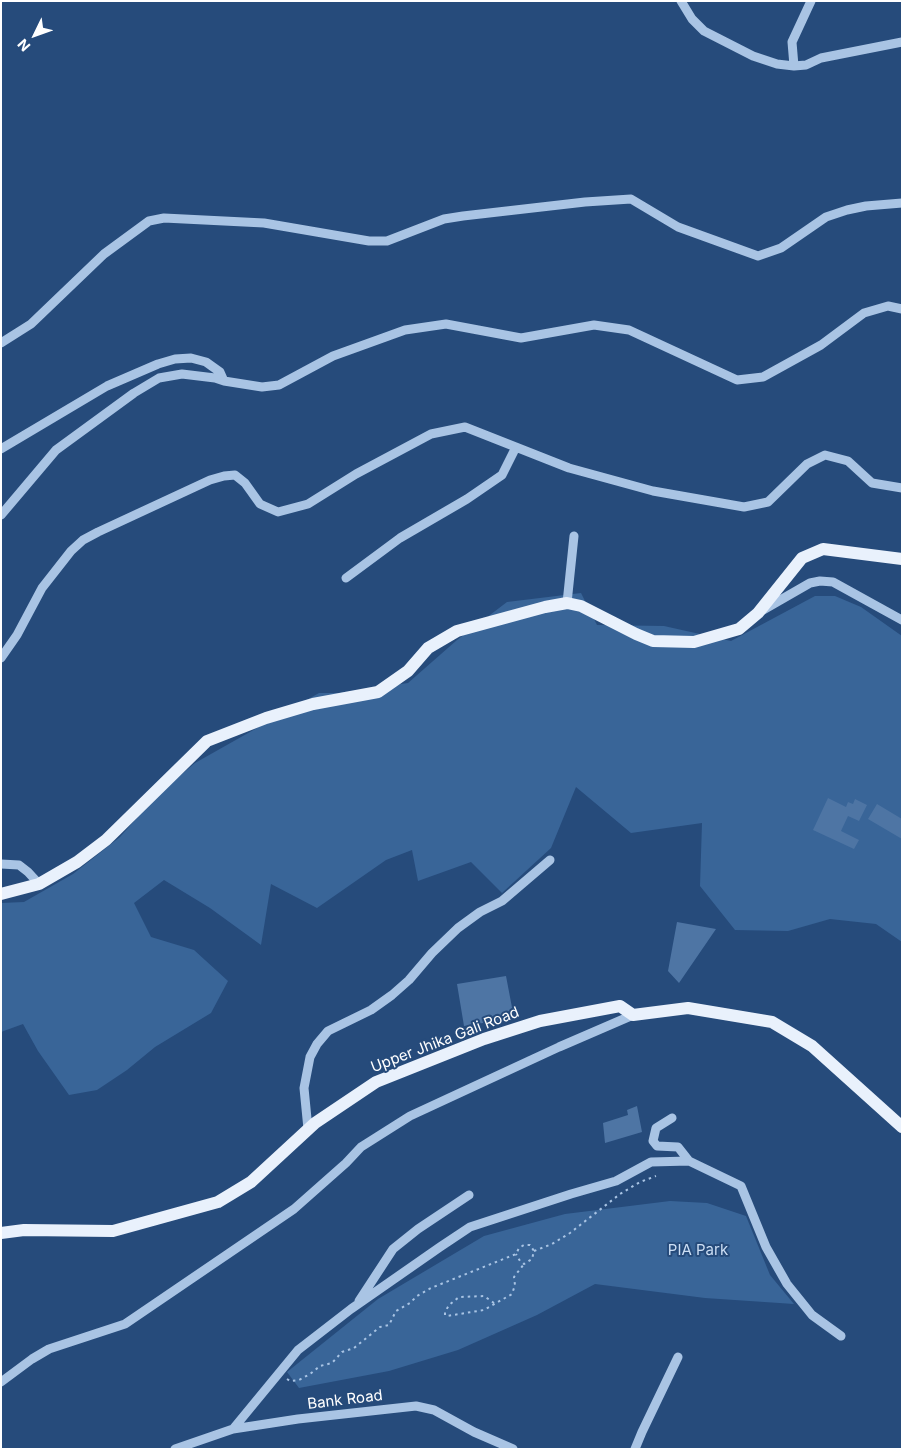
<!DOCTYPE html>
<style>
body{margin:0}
#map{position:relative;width:903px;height:1450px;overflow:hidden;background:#264b7b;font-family:Inter,sans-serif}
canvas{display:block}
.frame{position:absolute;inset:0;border:2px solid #fff;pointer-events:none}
.north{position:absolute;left:10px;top:10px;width:50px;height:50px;-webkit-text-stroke:4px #264b7b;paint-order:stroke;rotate:228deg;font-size:14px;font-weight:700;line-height:20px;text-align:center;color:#fff}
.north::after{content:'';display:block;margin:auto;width:18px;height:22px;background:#fff;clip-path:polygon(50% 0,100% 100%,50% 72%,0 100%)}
</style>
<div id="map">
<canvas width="903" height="1450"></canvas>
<div class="frame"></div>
<div class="north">N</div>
</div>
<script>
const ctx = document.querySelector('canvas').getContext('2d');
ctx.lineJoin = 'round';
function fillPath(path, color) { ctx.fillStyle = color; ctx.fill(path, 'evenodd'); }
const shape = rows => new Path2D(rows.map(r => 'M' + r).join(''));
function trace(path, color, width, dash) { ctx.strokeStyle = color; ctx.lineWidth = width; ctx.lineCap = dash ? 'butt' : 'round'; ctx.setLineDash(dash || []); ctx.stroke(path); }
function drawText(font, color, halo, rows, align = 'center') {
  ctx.font = font + ' Inter,sans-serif'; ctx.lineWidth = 4; ctx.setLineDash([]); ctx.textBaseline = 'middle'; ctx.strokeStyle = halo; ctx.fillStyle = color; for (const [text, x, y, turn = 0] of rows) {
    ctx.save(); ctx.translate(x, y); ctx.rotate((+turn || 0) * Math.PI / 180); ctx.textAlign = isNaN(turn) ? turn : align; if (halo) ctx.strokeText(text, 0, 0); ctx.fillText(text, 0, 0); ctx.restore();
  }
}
fillPath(shape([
 [581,593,597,625,664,626,731,641,815,596,835,596,861,607,902,636,902,942,876,924,830,919,788,931,735,930,700,886,702,823,631,833,576,787,551,848,502,893,471,862,418,881,412,850,386,860,317,908,271,884,261,945,210,908,164,880,134,903,151,937,194,950,228,981,211,1013,155,1047,127,1070,97,1090,69,1095,38,1051,23,1024,1,1032,1,903,24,902,73,874,120,837,157,795,195,763,319,693,339,693,408,683,457,640,507,602],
 [670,1201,707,1203,746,1216,770,1275,794,1304,705,1298,595,1284,537,1315,458,1350,389,1371,299,1388,287,1372,378,1299,484,1236,565,1214]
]), '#396598');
fillPath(shape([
 [828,798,846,807,848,802,853,804,855,799,867,805,859,821,848,816,841,831,859,840,854,849,813,830],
 [877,804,902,819,902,839,868,819],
 [677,922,716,929,679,983,668,971],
 [506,976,514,1018,464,1026,457,984],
 [637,1106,642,1132,605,1143,603,1123,628,1115,627,1110]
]), '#4e75a4');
trace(shape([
 [534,1251,552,1244,570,1233,620,1194,640,1182,656,1176],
 [494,1303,484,1296,459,1297,449,1305,445,1312,445,1315,447,1316,484,1310,512,1294,515,1285,514,1277,524,1264],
 [287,1379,290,1381,299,1380,310,1374,320,1366,332,1363,342,1352,354,1348,380,1327,389,1325,396,1311,410,1303,417,1296,431,1288,516,1254,519,1248,524,1245,530,1245,534,1251,532,1259,524,1264,520,1261,516,1254]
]), '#a9c4e4', 2, [2.5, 4]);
trace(shape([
 [681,1,692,19,704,31,753,56,777,64,794,66,806,65,821,58,902,42],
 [794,66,792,42,811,1],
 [1,343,31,324,104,254,149,221,164,218,264,223,369,241,387,241,444,219,463,216,585,202,631,199,678,227,758,256,781,248,826,217,847,210,866,206,902,203],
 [1,449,107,386,158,364,175,359,191,358,206,362,220,372,224,381,262,387,279,385,333,356,405,330,446,324,521,338,594,325,629,330,737,380,763,377,821,345,864,313,888,306,902,309],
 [1,515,56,450,134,393,159,378,182,374,215,378,224,381],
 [346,578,400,538,467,499,502,475,516,447],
 [567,603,574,536],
 [763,610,810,583,820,581,833,582,902,620],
 [1,658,17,635,42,588,71,551,83,540,98,532,210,480,224,476,235,475,245,483,260,504,278,512,308,504,356,474,431,434,465,427,569,468,653,491,744,507,768,502,807,464,825,455,848,461,872,483,902,488],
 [1,864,19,865,28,872,39,884],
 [672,1118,656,1128,653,1141,657,1146,678,1147,689,1161],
 [308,1129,304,1088,310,1057,317,1044,328,1031,371,1010,392,995,409,980,432,953,458,928,480,912,502,901,550,860],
 [359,1301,393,1249,418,1229,469,1195],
 [1,1382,32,1359,49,1349,125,1324,294,1209,346,1163,361,1147,410,1116,559,1047,633,1015],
 [233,1429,298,1350,351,1309,440,1247,470,1227,571,1194,616,1181,651,1162,689,1161,741,1186,766,1247,787,1284,812,1315,841,1336],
 [175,1449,233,1429,298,1419,416,1406,434,1410,474,1432,513,1449],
 [635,1449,642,1432,678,1357]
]), '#a9c4e4', 9);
trace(shape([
 [1,894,39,884,77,862,106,840,207,741,266,718,313,704,378,692,408,671,428,648,457,631,545,607,567,603,581,606,636,634,653,641,694,642,739,629,758,613,802,558,823,549,902,559],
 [1,1233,24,1230,113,1231,218,1202,251,1182,315,1123,376,1082,484,1039,540,1021,620,1006,633,1015,688,1008,772,1022,812,1046,902,1127]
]), '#e9f1fc', 12);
drawText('15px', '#fff', '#264b7b', [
 ["Upper Jhika Gali Road",445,1040,-21],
 ["Bank Road",345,1400,-7]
]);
drawText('15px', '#ccdef4', '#264b7b', [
 ["PIA Park",698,1250]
]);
</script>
